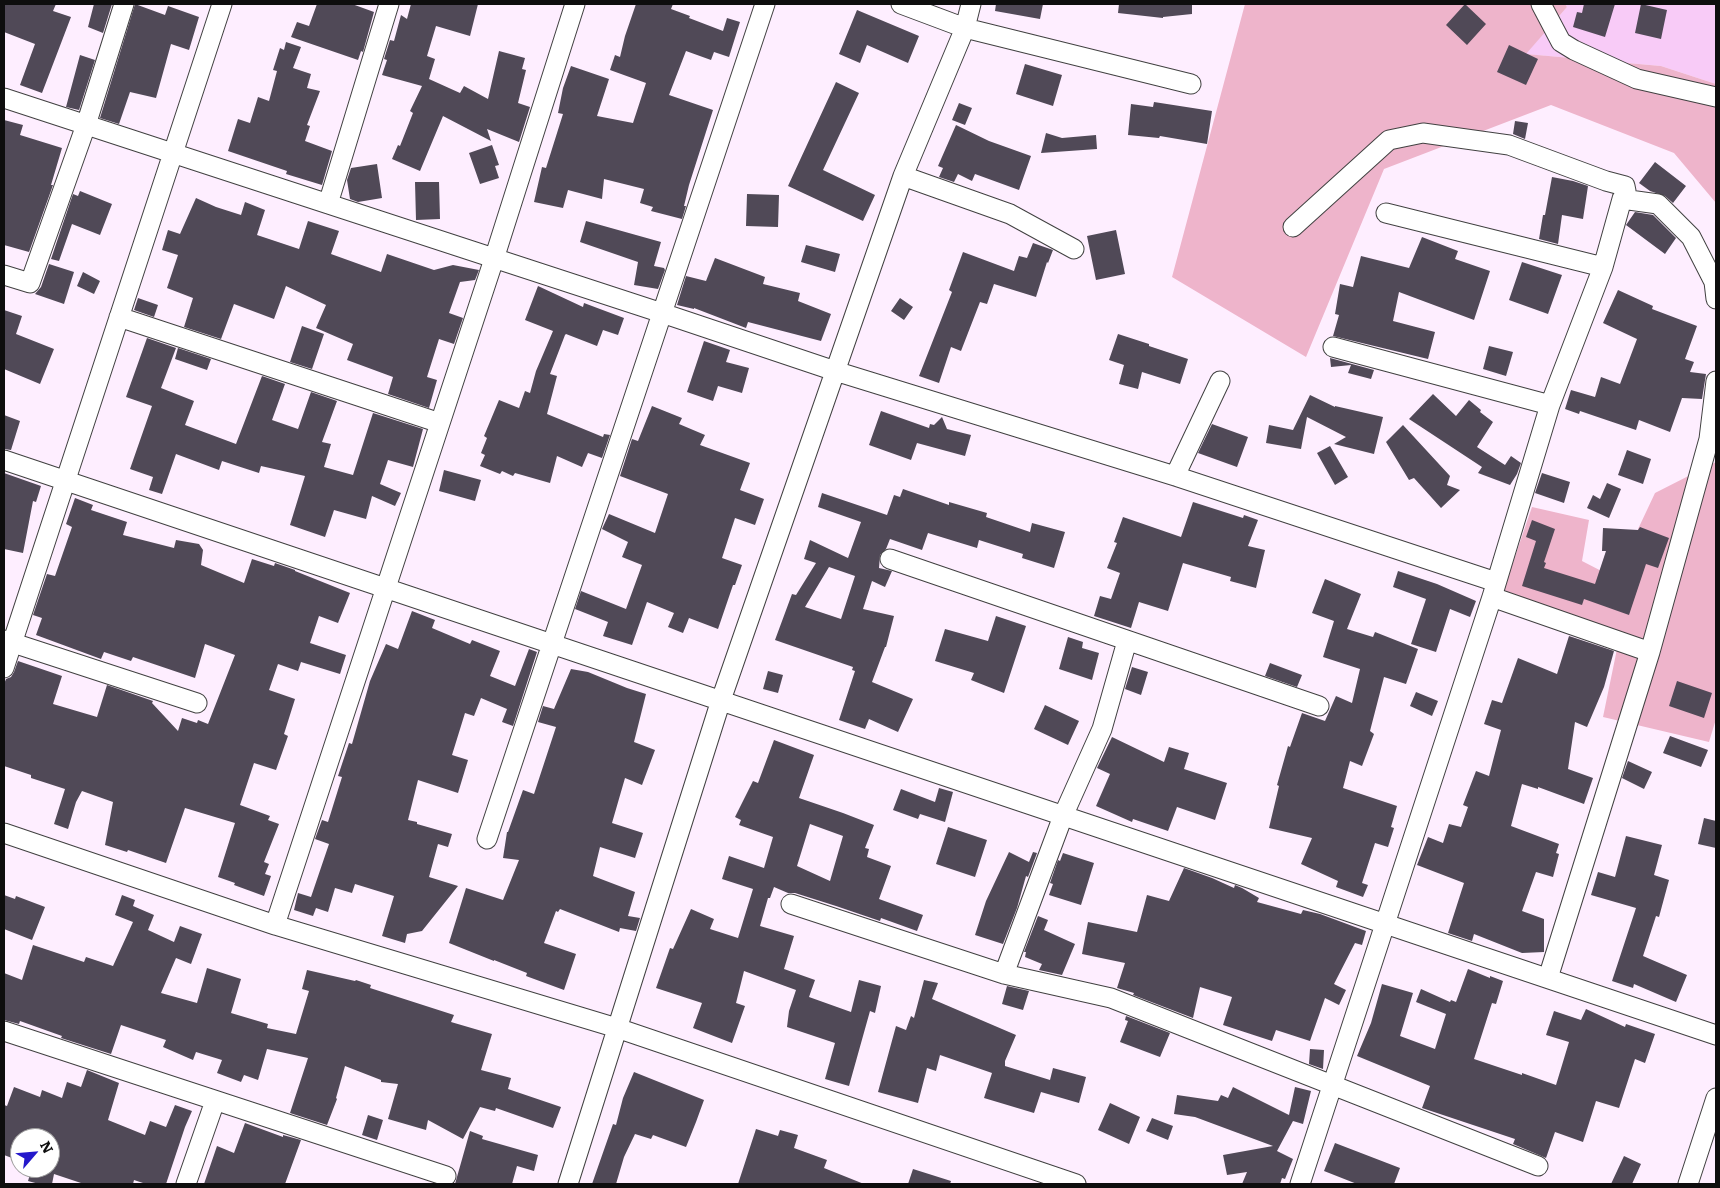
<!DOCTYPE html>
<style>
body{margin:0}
#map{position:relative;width:1720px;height:1188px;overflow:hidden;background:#feeeff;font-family:Literata,serif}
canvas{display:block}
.frame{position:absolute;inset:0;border:5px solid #0e0e0e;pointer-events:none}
.north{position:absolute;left:10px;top:1128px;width:50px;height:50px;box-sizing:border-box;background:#fff;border:1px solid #9f9f9f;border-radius:50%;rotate:63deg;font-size:14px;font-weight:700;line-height:20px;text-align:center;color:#0e0e0e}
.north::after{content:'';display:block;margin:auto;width:18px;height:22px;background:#2418cb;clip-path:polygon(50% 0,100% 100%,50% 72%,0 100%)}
</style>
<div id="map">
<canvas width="1720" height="1188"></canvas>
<div class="frame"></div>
<div class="north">N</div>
</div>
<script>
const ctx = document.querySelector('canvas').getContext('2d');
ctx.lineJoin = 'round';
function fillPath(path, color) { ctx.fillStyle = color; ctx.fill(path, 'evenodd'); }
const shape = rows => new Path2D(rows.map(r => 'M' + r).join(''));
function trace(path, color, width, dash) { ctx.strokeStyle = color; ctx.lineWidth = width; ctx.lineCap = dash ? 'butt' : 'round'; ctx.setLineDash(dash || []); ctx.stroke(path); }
fillPath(shape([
 [1565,4,1716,4,1716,84,1661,66,1525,54,1567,7]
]), '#f8cbf7');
fillPath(shape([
 [1245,4,1565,4,1567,7,1526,54,1661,66,1716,84,1716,203,1674,153,1551,105,1384,169,1306,357,1172,277],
 [1716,462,1716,719,1709,742,1603,717,1617,649,1497,609,1532,507,1589,520,1582,561,1615,578,1655,493]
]), '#eeb4cb');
fillPath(shape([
 [4,4,56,4,53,11,71,17,42,93,20,85,35,44,4,32],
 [94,4,112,4,103,33,88,27],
 [135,4,165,15,168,6,199,17,189,50,171,44,156,98,130,92,119,124,100,118],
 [317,4,352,4,374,12,363,52,361,51,358,60,291,37,297,22,309,26],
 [411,4,478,4,470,36,436,26,427,56,435,59,429,79,460,93,464,86,488,99,499,51,525,58,522,69,526,70,518,103,530,107,519,142,487,129,491,141,443,116,420,171,392,159,398,145,400,146,413,113,410,111,422,86,382,75,387,60,384,59,390,40,394,41,401,15,407,19],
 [636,4,673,4,671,9,690,16,689,18,723,31,727,18,740,22,729,57,714,52,711,60,686,51,669,95,713,110,689,185,684,206,686,206,682,219,651,211,653,207,640,203,644,189,604,179,602,199,568,190,563,208,534,202,542,167,546,168,563,114,558,113,563,88,571,66,609,79,597,116,633,123,646,83,610,70,615,55,620,57,625,36],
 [996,4,1043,4,1040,19,995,11],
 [1119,4,1192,4,1192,14,1163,17,1163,18,1118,13],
 [1465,4,1486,24,1467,45,1446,25],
 [1584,4,1615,4,1605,37,1573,27,1577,12,1582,13],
 [1641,4,1667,10,1661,39,1635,33],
 [857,10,919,36,908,63,867,45,860,63,839,54],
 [286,42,301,47,293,68,311,74,307,88,320,91,307,125,310,126,305,141,332,151,322,185,286,174,287,171,228,151,238,119,250,123,258,97,269,101,277,71,273,70,280,48,284,50],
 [1509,45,1538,59,1526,85,1497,72],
 [80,55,95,60,79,110,66,107],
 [1025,64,1062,75,1053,106,1016,94],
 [836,82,859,93,823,170,875,195,863,221,788,186],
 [1154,102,1212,111,1207,144,1160,136,1159,138,1128,135,1131,104,1153,107],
 [959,103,972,108,965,125,952,120],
 [4,120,23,125,20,135,62,148,51,185,53,185,29,252,4,245],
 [1515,121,1528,123,1525,139,1513,134],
 [956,125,989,141,1031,156,1019,190,975,174,972,181,958,174,954,182,939,177,943,168,938,166],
 [1046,133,1062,138,1096,135,1097,149,1041,153],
 [492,145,499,165,495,166,499,178,480,184,469,153],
 [1655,162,1686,186,1673,203,1665,196,1650,191,1639,183],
 [377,164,382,198,358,202,350,199,347,180,351,168],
 [1552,177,1573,181,1588,186,1583,219,1562,215,1558,244,1539,239,1543,215,1545,215],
 [415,182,439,182,440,219,416,220],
 [80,191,112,204,100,235,72,224,59,261,51,259,73,194,78,196],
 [747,194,779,195,778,227,746,226],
 [196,198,216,207,241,215,245,202,265,210,257,235,299,249,308,221,339,231,331,254,381,272,387,254,434,270,453,265,479,270,475,280,460,282,449,313,463,318,454,344,439,339,427,377,437,380,429,408,388,394,393,377,347,360,353,344,316,328,326,305,286,286,274,319,234,304,221,339,184,327,193,298,167,288,178,255,162,250,168,230,180,234],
 [1635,212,1653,215,1676,238,1665,254,1626,225],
 [586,221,661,242,654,266,664,268,665,270,658,289,634,285,638,262,580,242],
 [1116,230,1125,274,1096,280,1087,236],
 [1422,237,1458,251,1455,259,1490,271,1474,320,1399,292,1393,321,1435,332,1428,359,1333,336,1339,315,1335,314,1340,284,1353,287,1361,256,1409,268],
 [1033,243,1053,250,1048,263,1047,262,1036,297,994,284,987,304,980,302,961,351,951,347,939,383,919,376,952,292,949,290,963,252,1014,271,1019,256,1027,258],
 [806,245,840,254,835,272,801,262],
 [715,258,765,277,763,284,800,293,798,301,831,314,821,341,748,322,746,328,694,308,694,309,677,305,686,276,706,281],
 [1522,262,1562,275,1548,314,1509,300],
 [49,264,74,272,64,304,35,294,41,287],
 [83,272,100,281,94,294,77,286],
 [538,286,583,307,584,303,624,318,618,335,603,330,597,346,566,334,565,335,550,374,557,376,547,414,603,437,604,434,610,435,602,458,588,453,582,467,557,456,550,483,515,473,513,476,502,471,500,474,480,466,485,455,481,453,487,438,484,436,499,400,519,408,525,391,530,393,536,371,553,331,525,320],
 [1618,290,1653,306,1652,309,1697,326,1685,359,1694,362,1690,372,1706,374,1702,399,1682,398,1670,432,1639,420,1636,430,1580,411,1579,414,1565,409,1571,390,1595,397,1601,377,1620,384,1637,339,1603,323],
 [138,298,158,305,154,317,134,310],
 [900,298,913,307,904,320,891,311],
 [4,310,22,316,16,334,54,349,40,384,4,369],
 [302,326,324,334,312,369,290,362],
 [1118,334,1149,344,1149,346,1188,359,1180,384,1142,372,1138,389,1119,384,1124,365,1109,360],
 [147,338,176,348,161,388,194,401,185,425,236,444,262,376,285,384,272,420,298,429,311,392,337,401,322,442,331,444,324,467,353,475,373,413,423,429,413,467,388,460,380,484,401,493,395,506,372,496,366,519,334,510,325,537,290,525,305,476,261,466,259,473,222,461,219,470,176,454,162,494,149,490,153,477,130,469,152,406,126,397],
 [704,341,730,350,726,362,749,368,742,393,718,386,713,401,687,392],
 [1489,346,1513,352,1506,376,1483,369],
 [178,348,211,359,207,370,175,359],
 [1330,358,1374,370,1371,379,1348,373,1351,365,1331,367],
 [1433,394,1456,416,1469,400,1481,410,1480,412,1493,422,1477,447,1505,465,1511,456,1521,463,1517,474,1510,485,1478,473,1482,467,1409,419],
 [1310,395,1335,407,1335,406,1383,417,1374,454,1334,444,1346,437,1307,417,1301,449,1266,443,1269,425,1293,430],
 [652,406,682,418,679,424,705,435,700,445,750,463,740,490,764,499,755,525,735,518,722,558,742,565,735,585,733,585,718,629,689,618,683,633,668,627,674,613,647,602,632,645,603,636,608,622,575,609,581,591,626,609,642,565,622,557,628,542,602,529,609,514,655,533,668,494,620,476,632,439,638,441],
 [881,411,929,428,930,424,934,425,942,417,947,429,971,435,965,456,917,443,911,460,869,445],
 [4,415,20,421,11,450,4,449],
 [1212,424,1248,437,1237,467,1198,453],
 [1403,425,1450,476,1447,485,1460,490,1441,508,1414,478,1409,480,1386,442],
 [1330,446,1348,477,1335,485,1317,453],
 [1627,450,1651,459,1643,484,1618,475],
 [444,470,481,480,475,501,439,491],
 [4,473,41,486,36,502,33,501,23,553,4,549],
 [1542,473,1570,482,1564,503,1535,493],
 [1607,483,1621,489,1609,518,1587,508,1593,495,1600,499],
 [903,489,949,505,949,502,987,513,986,517,1030,532,1032,523,1065,532,1054,568,1022,558,1023,554,979,540,977,548,928,533,922,550,890,539,886,549,880,555,879,568,892,571,885,587,872,581,863,609,894,616,886,647,885,647,872,682,913,699,898,732,869,719,865,729,839,720,855,671,852,670,853,667,775,640,792,594,796,595,816,563,804,559,810,540,848,558,861,522,818,507,822,493,887,515,894,495,900,497],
 [829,567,855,576,841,619,805,607],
 [75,498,93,505,91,510,127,522,123,535,174,548,176,540,199,544,203,550,201,565,244,583,252,559,274,566,275,563,295,570,295,571,350,593,338,623,319,616,310,643,346,655,340,674,301,662,298,671,278,664,269,690,295,699,284,734,288,736,276,770,254,763,240,805,270,816,268,820,279,824,264,862,269,864,265,874,271,876,264,896,234,885,235,883,218,877,235,823,185,808,166,863,128,850,127,852,105,845,113,802,82,791,76,802,68,829,54,824,65,789,31,778,31,775,4,766,4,684,6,679,11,677,14,672,18,661,62,676,53,704,97,717,107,685,153,701,152,703,178,731,182,718,197,723,198,720,208,724,235,655,205,644,195,678,133,657,131,661,104,652,101,659,36,635,42,618,33,615,47,574,55,576,72,527,66,524],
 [1193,502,1243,518,1244,515,1258,520,1248,546,1265,550,1256,588,1230,581,1231,577,1183,563,1168,611,1139,602,1131,628,1094,616,1100,596,1111,599,1120,573,1107,568,1117,543,1114,542,1123,517,1181,537],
 [1532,520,1555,529,1544,562,1546,563,1544,568,1595,584,1606,551,1602,551,1603,528,1638,530,1640,527,1669,538,1658,568,1646,564,1629,615,1584,599,1582,605,1522,586,1536,541,1526,537],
 [1398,571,1437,584,1476,601,1470,617,1450,609,1436,652,1411,644,1426,599,1393,587],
 [1325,579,1361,594,1347,629,1373,637,1375,632,1418,649,1406,684,1384,677,1370,731,1374,734,1362,766,1350,761,1343,788,1397,806,1391,827,1394,828,1388,847,1375,843,1362,883,1368,885,1363,897,1336,887,1338,881,1301,864,1312,838,1269,828,1279,786,1277,785,1288,746,1290,747,1302,713,1325,721,1336,696,1352,703,1360,669,1323,657,1334,621,1312,613],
 [412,611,435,620,432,628,470,644,472,640,500,651,490,676,515,686,529,649,537,652,513,726,502,722,507,709,481,698,474,716,465,713,452,755,468,760,458,793,418,780,408,820,417,822,417,824,452,834,448,847,438,844,429,877,458,886,422,931,407,934,405,943,382,936,394,896,355,884,352,893,335,888,328,912,316,908,313,916,294,910,298,893,311,897,329,844,315,839,322,820,328,822,342,777,338,776,349,743,352,744,370,681,386,644,398,649],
 [996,616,1026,626,1004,693,971,680,974,673,935,661,945,629,988,641],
 [1569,636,1614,651,1604,687,1587,727,1575,722,1568,769,1593,778,1584,804,1538,787,1538,789,1522,784,1511,826,1559,844,1556,853,1559,854,1553,877,1536,872,1522,911,1544,919,1544,952,1522,953,1474,934,1472,941,1448,933,1464,883,1417,865,1428,837,1443,843,1449,824,1461,827,1468,807,1463,805,1476,771,1489,776,1501,730,1484,724,1492,700,1502,703,1518,658,1557,674],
 [1068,637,1083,642,1082,648,1099,653,1092,680,1059,669],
 [1270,663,1302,675,1297,687,1265,676],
 [1132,667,1148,672,1141,695,1125,689],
 [571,669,588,672,627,688,646,694,634,742,655,750,642,785,625,778,612,823,643,833,635,858,600,847,593,876,635,892,628,916,640,918,636,931,620,928,619,932,560,909,558,912,556,911,544,943,576,954,564,990,526,976,527,973,494,960,494,961,449,943,466,888,503,900,519,860,503,858,507,832,508,832,523,790,534,794,556,727,538,722,543,706,554,709],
 [768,671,783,675,778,693,763,689],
 [1677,681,1712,693,1704,718,1669,706],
 [1416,692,1438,701,1432,716,1410,706],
 [1045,705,1079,721,1068,745,1034,729],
 [1670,736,1708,750,1701,767,1663,753],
 [1112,737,1164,762,1169,747,1189,753,1184,769,1227,783,1215,820,1177,807,1168,831,1133,819,1132,822,1096,806,1110,774,1097,768],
 [774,740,814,755,799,798,843,813,874,825,865,848,869,849,867,857,891,866,879,899,923,915,917,931,881,918,880,921,836,906,795,893,788,893,774,887,770,898,768,898,760,926,794,936,784,969,815,980,809,997,851,1012,859,980,881,986,875,1013,870,1011,849,1086,825,1079,835,1043,787,1027,789,1011,796,990,744,971,736,1003,745,1006,732,1043,693,1028,702,1003,656,988,670,948,673,949,691,909,714,919,710,929,738,938,753,889,722,879,729,856,764,868,773,837,739,825,741,820,735,817,753,781,758,783],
 [810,824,843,836,830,881,797,866],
 [1628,761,1652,772,1644,789,1622,778],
 [939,788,953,792,945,822,920,814,918,819,893,810,901,789,935,802],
 [1704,818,1716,821,1716,848,1698,844],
 [948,827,987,840,975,877,936,864],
 [1626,836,1662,845,1654,875,1669,880,1659,917,1656,916,1643,956,1687,975,1676,1002,1634,984,1633,988,1612,981,1636,908,1591,895,1598,872,1615,877],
 [1009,852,1029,862,1033,852,1037,853,1028,877,1026,876,1017,908,1003,944,975,935,986,901],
 [1063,853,1094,863,1081,905,1049,895,1053,884,1050,883,1058,860,1060,861],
 [1184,868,1212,878,1234,888,1235,885,1242,888,1259,898,1257,902,1301,914,1303,910,1320,914,1366,931,1362,945,1355,943,1334,984,1346,990,1339,1005,1325,998,1310,1041,1276,1030,1272,1041,1223,1025,1232,997,1200,987,1193,1018,1133,995,1134,993,1117,988,1125,963,1082,954,1088,922,1137,932,1147,895,1169,901],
 [4,895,15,899,16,896,45,907,32,940,4,929],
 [122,895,135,900,133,906,154,915,148,930,174,942,180,926,202,934,191,964,176,958,161,993,197,1003,207,968,241,979,231,1013,268,1024,267,1028,296,1034,309,991,302,989,307,970,355,981,356,980,371,985,370,988,454,1015,451,1022,492,1034,481,1070,511,1078,508,1089,561,1107,553,1128,496,1108,495,1111,480,1107,463,1139,428,1120,426,1130,388,1119,398,1084,381,1082,381,1080,345,1066,336,1098,337,1099,327,1125,290,1113,308,1058,267,1049,258,1080,244,1075,241,1082,217,1073,222,1060,196,1052,193,1060,163,1047,166,1040,121,1025,111,1054,61,1038,62,1036,20,1021,19,1024,4,1020,4,973,22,980,33,945,84,962,86,957,113,966,133,922,115,915],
 [1038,916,1048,920,1044,930,1075,944,1062,975,1039,970,1042,964,1025,957,1026,952,1024,952],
 [1468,969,1490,978,1490,976,1503,981,1496,1004,1492,1003,1474,1059,1522,1075,1522,1073,1556,1085,1569,1042,1546,1035,1554,1011,1581,1020,1586,1009,1625,1027,1626,1024,1655,1034,1645,1063,1635,1059,1619,1108,1596,1101,1583,1142,1555,1132,1546,1158,1513,1144,1515,1139,1422,1108,1430,1086,1357,1056,1371,1023,1382,984,1413,993,1400,1036,1435,1049,1446,1014,1416,1002,1421,989,1450,1002,1451,1000,1456,1002],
 [924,980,938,983,932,999,1016,1035,1005,1061,1005,1066,1050,1080,1053,1068,1086,1077,1079,1103,1041,1092,1034,1113,984,1098,992,1073,940,1055,936,1071,927,1068,918,1103,878,1092,896,1026,906,1030,911,1016,914,1018],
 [1007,986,1029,991,1023,1010,1002,1004],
 [1126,1016,1170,1033,1160,1057,1120,1042,1128,1021,1125,1020],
 [1310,1049,1324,1050,1323,1069,1309,1064],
 [87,1070,119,1083,108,1120,145,1135,150,1121,166,1127,175,1105,192,1111,185,1127,166,1184,146,1184,134,1180,133,1184,84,1184,54,1174,52,1184,39,1184,28,1181,32,1168,50,1168,50,1138,20,1138,20,1161,4,1155,4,1105,7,1106,14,1087,40,1097,42,1090,62,1098,67,1082,81,1087],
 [634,1072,704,1100,696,1122,686,1147,653,1135,651,1139,635,1134,624,1157,616,1184,592,1184,613,1124,616,1125,623,1098],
 [1233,1087,1289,1115,1295,1087,1311,1091,1303,1124,1293,1121,1277,1151,1293,1159,1285,1179,1282,1178,1280,1184,1242,1184,1247,1172,1227,1175,1223,1155,1273,1146,1195,1117,1174,1114,1177,1095,1218,1101,1221,1095,1228,1098],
 [1110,1103,1140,1117,1129,1144,1098,1130],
 [368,1115,383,1120,377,1140,362,1135],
 [1152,1118,1173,1126,1168,1140,1146,1131],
 [245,1123,283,1137,283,1135,301,1140,285,1184,204,1184,217,1146,234,1153],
 [756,1129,778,1136,780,1130,798,1135,794,1148,827,1160,824,1168,864,1184,738,1184],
 [470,1131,483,1136,482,1139,538,1155,534,1171,517,1166,512,1184,455,1184],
 [1335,1143,1400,1168,1394,1184,1357,1184,1324,1171],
 [1624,1156,1641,1164,1632,1184,1611,1184],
 [913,1169,951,1181,950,1184,908,1184]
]), '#504957');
const minor = shape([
 [901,4,965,28,1191,84],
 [1541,4,1561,42,1574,50,1637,79,1716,97],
 [4,98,662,313,835,371,1175,476,1496,582],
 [903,176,1010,214,1074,249],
 [1622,199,1658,204,1691,237,1714,282,1716,299],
 [328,204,389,4],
 [1386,213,1603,267],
 [1293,227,1389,140,1423,133,1509,145,1606,181,1625,186,1626,191,1622,199,1603,267,1550,405,1492,597,1300,1184],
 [4,275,30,283,86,125,124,4],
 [119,317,440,423],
 [1333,347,1550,405],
 [4,460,1716,1035],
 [1175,476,1220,381],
 [890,559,1319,706],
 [1492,597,1650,652],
 [4,640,197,703],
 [4,668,222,4],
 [4,833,275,925,617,1028,1076,1184],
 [487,839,765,4],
 [791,904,1004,974,1111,998,1538,1166],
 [275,925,494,259,575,4],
 [1004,974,1063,816,1102,729,1127,641],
 [1548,978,1650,652,1709,439,1716,381],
 [4,1031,446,1176],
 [186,1184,215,1101],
 [568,1184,721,700,903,176,965,28,971,4],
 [1688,1184,1716,1098]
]);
trace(minor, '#414141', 21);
trace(minor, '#fff', 19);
</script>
